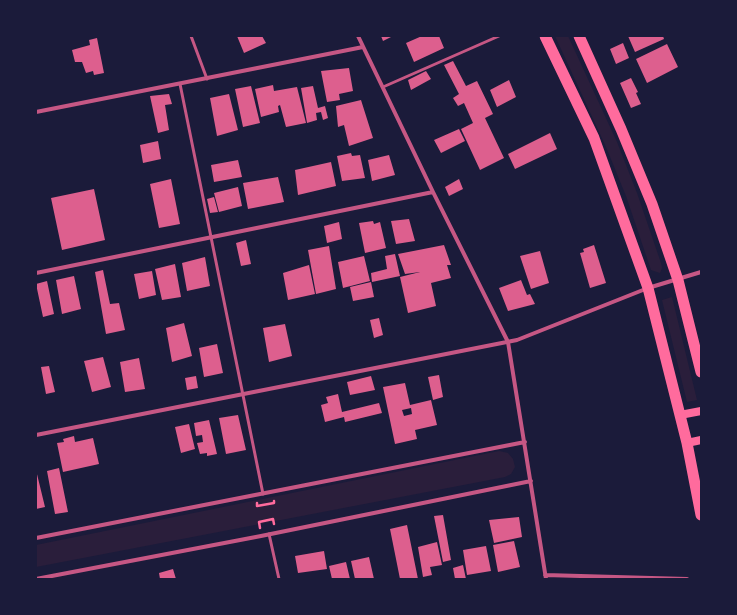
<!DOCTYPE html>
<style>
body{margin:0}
#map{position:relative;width:737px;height:615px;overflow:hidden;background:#1b1b3a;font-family:"IBM Plex Sans",sans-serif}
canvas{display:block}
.frame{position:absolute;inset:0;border:37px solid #1b1b3a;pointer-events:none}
</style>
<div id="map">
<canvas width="737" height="615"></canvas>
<div class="frame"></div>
</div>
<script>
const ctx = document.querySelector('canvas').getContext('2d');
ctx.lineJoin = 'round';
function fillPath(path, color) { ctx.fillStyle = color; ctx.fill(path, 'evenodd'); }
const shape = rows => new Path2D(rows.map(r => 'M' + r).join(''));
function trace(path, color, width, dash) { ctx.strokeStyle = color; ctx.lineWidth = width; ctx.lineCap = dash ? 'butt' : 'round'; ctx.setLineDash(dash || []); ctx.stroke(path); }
fillPath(shape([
 [555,36,568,36,617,142,637,193,661,263,662,268,660,273,651,270,626,196,606,147],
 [672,297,697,400,687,402,662,300],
 [499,451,508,453,513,459,515,467,511,474,505,477,36,567,36,545]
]), '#2a1e3b');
fillPath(shape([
 [237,36,262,36,266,43,244,53],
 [381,36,393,36,383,41],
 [422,36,439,36,444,48,414,62,406,43],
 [628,36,663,36,664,39,635,52],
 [97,38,104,73,94,75,93,71,86,73,82,62,75,62,72,50,90,45,89,40],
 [623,43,629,58,616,64,610,49],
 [667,44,678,67,647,83,636,59],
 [453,61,466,86,477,81,493,114,485,118,504,158,480,170,461,129,473,123,464,103,458,106,453,98,459,94,444,65],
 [349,68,353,91,339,94,340,100,327,102,321,71],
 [426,71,431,79,411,90,408,80],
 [631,78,638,92,636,93,641,104,631,108,620,83],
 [509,80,516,97,497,107,490,90],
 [273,85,274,91,297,87,306,123,286,127,280,105,278,106,279,112,261,117,255,89],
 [251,86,260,123,243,127,235,89],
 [313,86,318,108,325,106,328,118,323,120,321,112,316,113,317,120,307,123,301,88],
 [169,94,172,104,165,105,169,130,158,133,150,96],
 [229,94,238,130,217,136,210,98],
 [361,100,373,138,349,146,344,125,338,127,336,106],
 [459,129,465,141,441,153,434,140],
 [550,133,557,149,515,169,508,154],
 [158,141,161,159,143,163,140,145],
 [351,153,352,156,360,155,365,178,342,181,337,156],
 [389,155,395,175,372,181,368,160],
 [238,160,242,177,214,182,211,165],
 [331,162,336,186,298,195,295,170],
 [278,177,284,202,248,209,243,183],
 [171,179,180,224,159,228,150,184],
 [459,179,463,189,449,196,445,187],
 [238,187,242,206,219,212,214,193],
 [94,189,105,240,62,250,51,198],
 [214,197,218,212,210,213,207,199],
 [409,219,415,241,396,244,391,221],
 [373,221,374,224,380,222,386,248,365,253,359,223],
 [339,222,342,239,327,243,324,226],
 [246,240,251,264,241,266,236,243],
 [444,245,451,265,447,265,451,278,431,283,436,306,408,313,400,277,420,272,405,274,398,254],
 [594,245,606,283,590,288,580,253,584,252,583,249],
 [329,246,336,289,316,294,308,250],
 [540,251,549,283,531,289,520,256],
 [395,254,400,276,372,282,371,273,387,269,385,256],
 [364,256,370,281,343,288,338,262],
 [205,257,210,286,187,291,182,263],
 [175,264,181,297,162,300,155,269],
 [309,265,315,294,288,300,283,273],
 [103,270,110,304,119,303,125,330,106,334,95,272],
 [152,271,156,295,139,299,134,274],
 [74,276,81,309,62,314,56,280],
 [521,280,527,295,530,294,535,304,508,311,499,288],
 [47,281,54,314,43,317,36,284],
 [371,282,374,297,353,301,350,287],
 [379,318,383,335,374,338,370,320],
 [184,323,192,356,172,362,166,328],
 [285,324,292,356,269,362,263,328],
 [217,344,223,373,204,377,199,348],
 [103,357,111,387,92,392,84,361],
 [139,358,145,389,125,392,120,362],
 [49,366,55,392,46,394,41,367],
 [439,375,443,397,433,400,428,377],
 [196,376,198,388,187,390,185,378],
 [371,376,375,390,350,395,347,382],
 [405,383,410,405,431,400,437,425,415,430,417,439,395,444,383,387],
 [411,408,412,414,404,416,402,410],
 [338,394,342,412,379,403,382,413,345,422,344,417,325,422,321,405,328,403,326,397],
 [238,415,246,450,226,454,219,418],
 [209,420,217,454,207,456,207,453,200,454,197,443,203,442,202,435,196,436,194,423],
 [189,424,195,449,181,453,175,427],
 [74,436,75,442,93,438,99,464,63,472,57,443,64,442,63,439],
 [59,468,68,512,55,514,47,471],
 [36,470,45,507,36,509],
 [443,515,451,560,443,562,434,516],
 [519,517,522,537,494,543,489,520],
 [407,525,418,579,400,579,390,529],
 [514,541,520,567,498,572,493,545],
 [437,542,442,565,430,567,432,575,423,577,418,547],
 [486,546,491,571,467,575,463,550],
 [324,551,327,569,298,573,295,556],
 [369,557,374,579,355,579,351,561],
 [346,562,350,579,332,579,329,566],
 [463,565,466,579,455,579,453,568],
 [173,569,176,579,160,579,159,573]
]), '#dd5f8e');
trace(shape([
 [257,503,257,506,274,503,274,501],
 [260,528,259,522,273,519,274,524]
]), '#ff6b9d', 2.5);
trace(shape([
 [191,36,207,79],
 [180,84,263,494],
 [383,87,499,36],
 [269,534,279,579]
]), '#c65784', 3);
trace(shape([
 [358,36,433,192,508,342,546,579],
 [36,112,363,47],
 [36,273,433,192],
 [36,435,517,340,648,288,701,272],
 [36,538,525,442],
 [545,575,687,579],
 [36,579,261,536,531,481]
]), '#c65784', 4);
trace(shape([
 [680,415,701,411],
 [687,443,701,440]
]), '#ff6b9d', 8);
trace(shape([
 [545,36,594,138,648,288,687,443,701,515],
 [579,36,621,129,652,204,678,280,701,372]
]), '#ff6b9d', 11);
</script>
